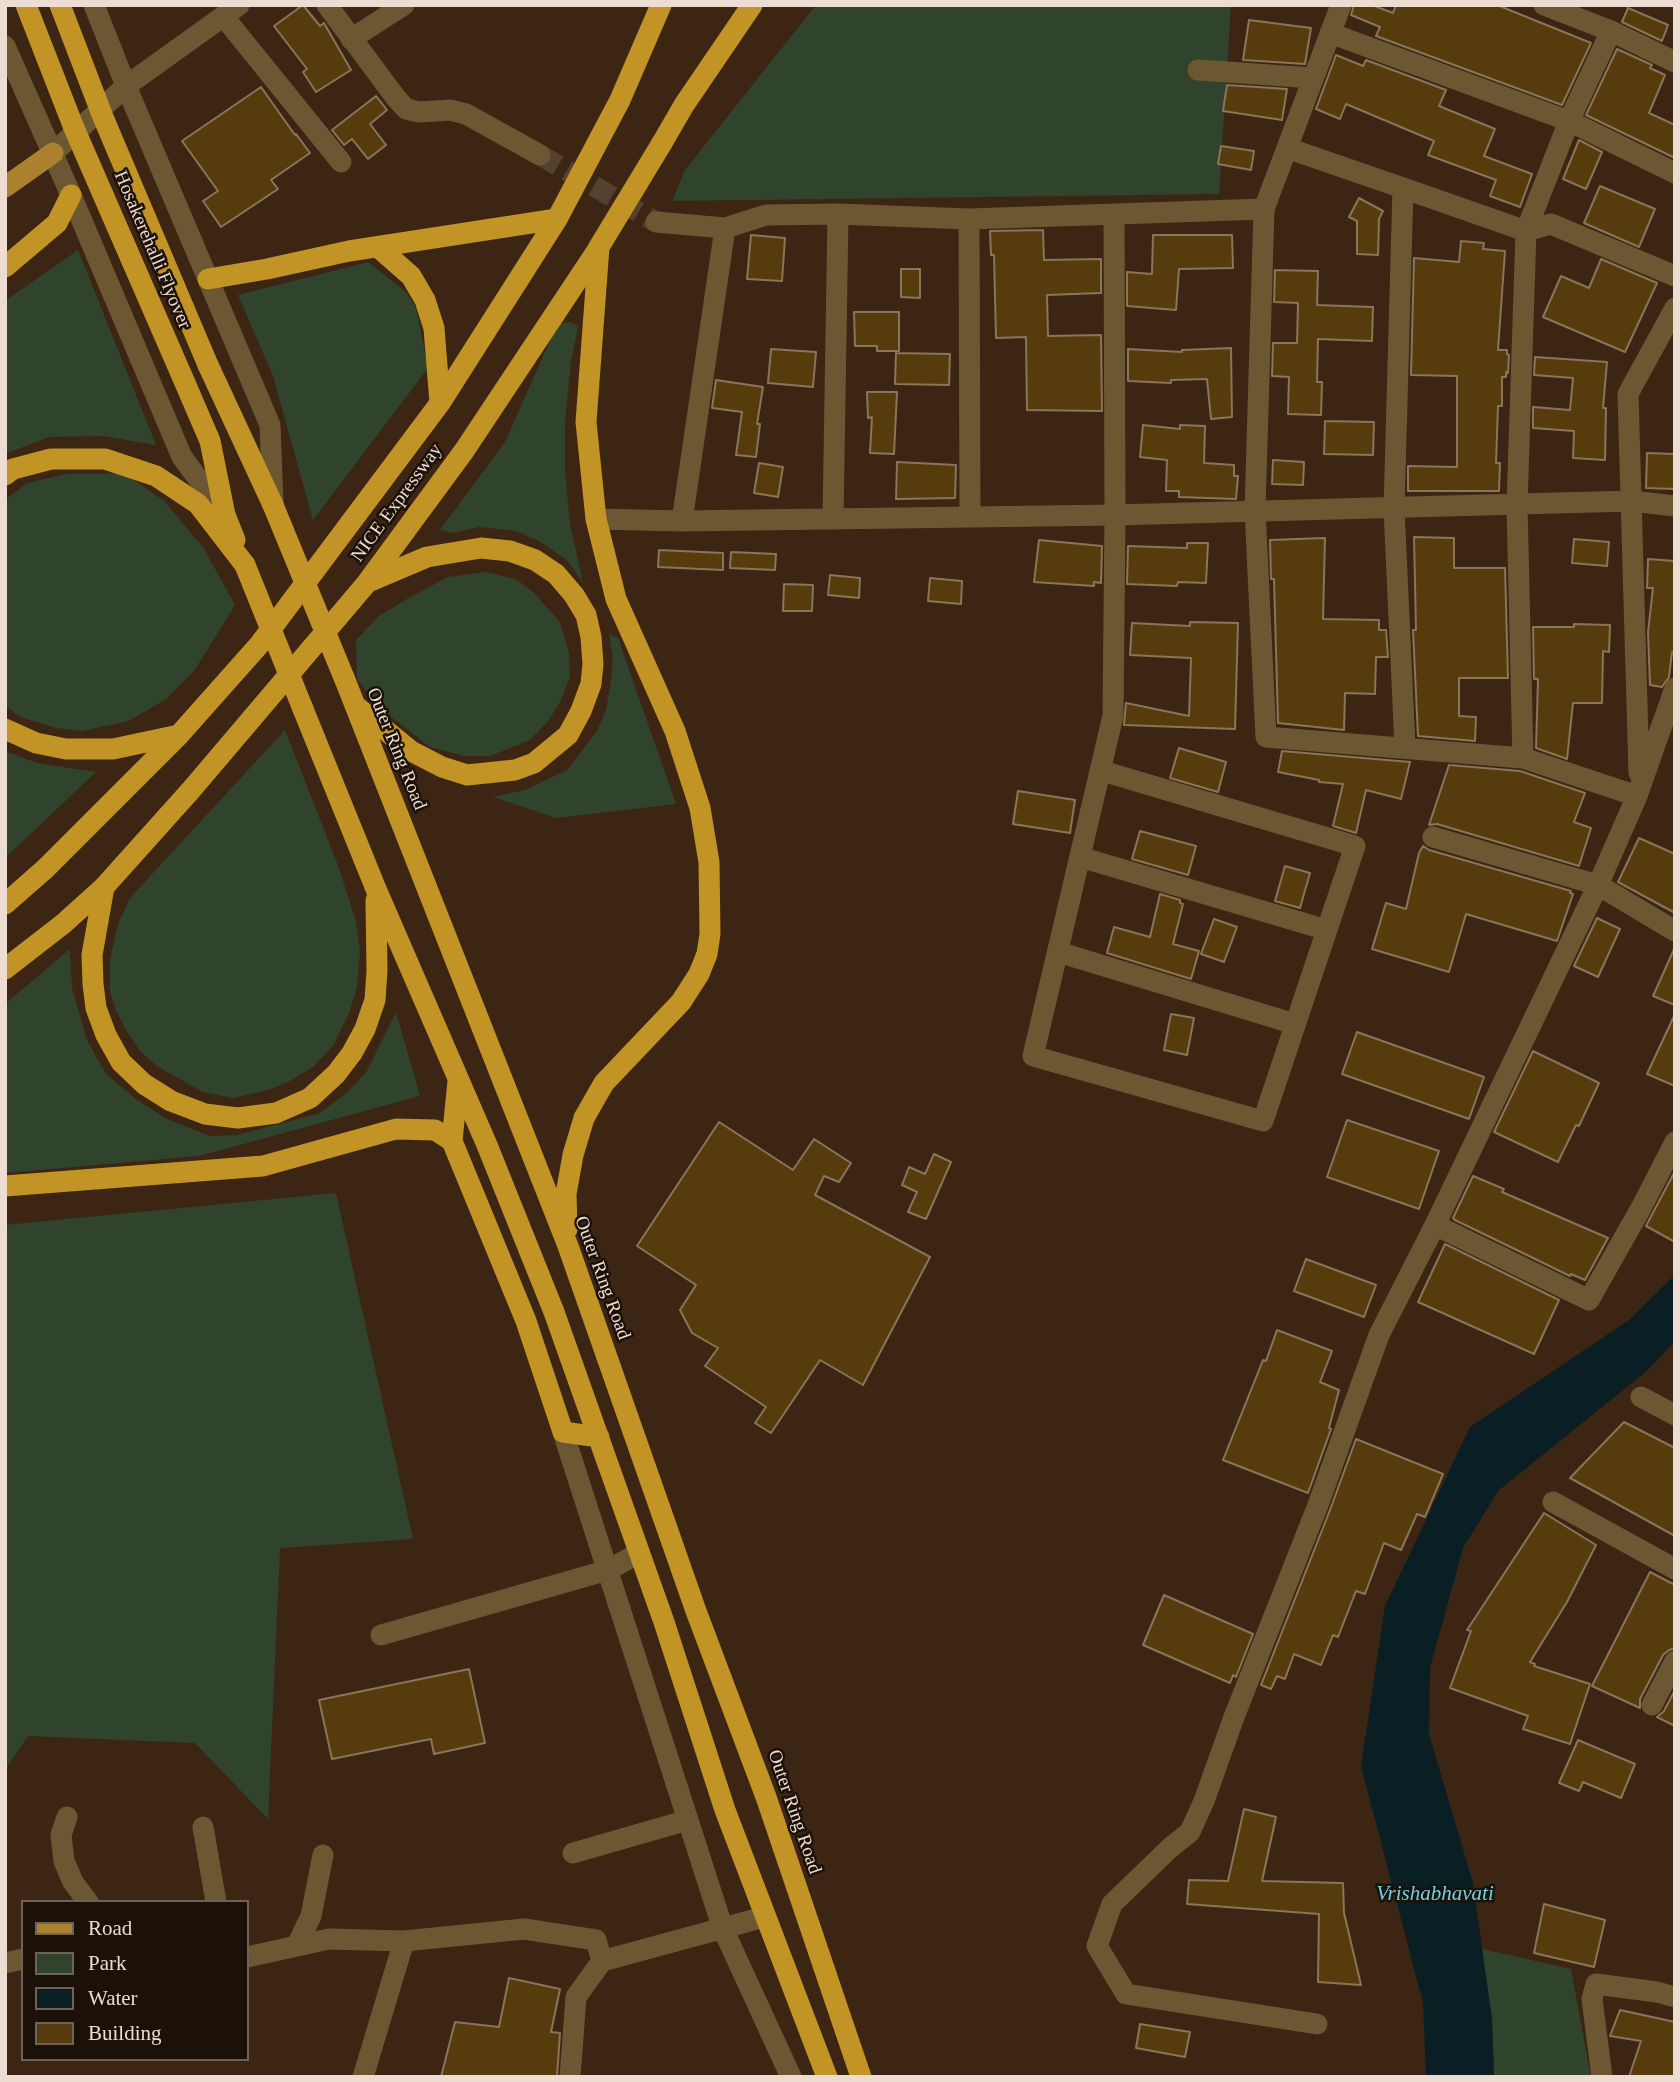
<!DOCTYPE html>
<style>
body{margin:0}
#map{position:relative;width:1680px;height:2082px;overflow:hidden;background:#3c2513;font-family:Georgia,serif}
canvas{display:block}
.frame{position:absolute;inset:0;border:7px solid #ecdcd1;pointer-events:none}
.legend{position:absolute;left:21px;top:1900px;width:228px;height:161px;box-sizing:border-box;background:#1b1109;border:2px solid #6f6259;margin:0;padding:9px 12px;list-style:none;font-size:21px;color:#ecdcd1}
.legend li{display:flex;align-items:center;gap:14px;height:35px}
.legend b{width:35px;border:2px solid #6f6259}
</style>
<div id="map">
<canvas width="1680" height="2082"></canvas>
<div class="frame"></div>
<ul class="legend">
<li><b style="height:9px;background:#aa822d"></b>Road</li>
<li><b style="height:19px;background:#30442d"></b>Park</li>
<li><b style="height:19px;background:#091f23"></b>Water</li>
<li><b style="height:19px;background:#563c0c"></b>Building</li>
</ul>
</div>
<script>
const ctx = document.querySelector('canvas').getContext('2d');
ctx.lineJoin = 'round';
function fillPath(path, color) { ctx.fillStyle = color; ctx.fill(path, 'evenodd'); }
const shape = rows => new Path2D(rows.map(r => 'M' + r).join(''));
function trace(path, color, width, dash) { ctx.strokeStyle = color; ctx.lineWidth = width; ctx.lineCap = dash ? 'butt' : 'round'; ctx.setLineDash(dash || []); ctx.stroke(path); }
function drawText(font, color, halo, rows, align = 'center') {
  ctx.font = font + ' Georgia,serif'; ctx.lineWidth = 5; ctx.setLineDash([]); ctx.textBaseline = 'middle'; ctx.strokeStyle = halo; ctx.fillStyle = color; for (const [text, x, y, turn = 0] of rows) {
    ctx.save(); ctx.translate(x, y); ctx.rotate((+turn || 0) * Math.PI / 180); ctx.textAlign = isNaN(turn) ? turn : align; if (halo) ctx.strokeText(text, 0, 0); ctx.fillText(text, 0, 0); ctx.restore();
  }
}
fillPath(shape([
 [816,5,1231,5,1219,194,672,201,685,170],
 [78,250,156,445,103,436,49,437,5,454,5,301],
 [368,262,407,293,416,308,428,368,313,520,273,376,238,295],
 [570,322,578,326,571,362,565,421,565,472,570,524,583,583,567,560,539,541,516,531,479,527,452,533,440,530,505,442,552,336,560,324],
 [124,473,163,500,203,547,235,605,194,671,166,699,129,721,82,731,56,728,20,717,5,705,5,500,27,483,65,474],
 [485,572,516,579,534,593,560,622,569,653,570,677,560,702,549,720,530,740,490,756,464,756,430,747,385,712,357,680,356,640,379,616,405,600,448,577],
 [609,634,618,638,676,804,556,818,493,797,525,790,567,770,597,731,606,710,611,681,613,657],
 [285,730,339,868,356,922,360,952,357,988,349,1013,333,1046,313,1067,290,1081,268,1090,233,1098,203,1092,158,1067,140,1051,126,1030,116,1010,110,992,110,960,118,924,130,898],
 [5,751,37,763,96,772,5,858],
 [70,949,72,988,87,1040,106,1074,137,1100,167,1119,210,1136,237,1135,320,1113,349,1091,367,1071,396,1012,420,1096,199,1156,5,1173,5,1004],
 [336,1193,413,1539,280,1548,268,1819,195,1743,28,1736,5,1770,5,1225],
 [1482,1949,1571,1969,1591,2077,1494,2077,1492,2019]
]), '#30442d');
fillPath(shape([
 [1675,1275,1675,1341,1648,1370,1498,1491,1463,1548,1430,1668,1429,1734,1473,1883,1492,2019,1494,2077,1426,2077,1423,2003,1361,1766,1385,1606,1470,1427,1629,1320]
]), '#091f23');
const building = shape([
 [303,5,320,26,324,23,351,70,316,92,303,72,307,69,274,26,303,5],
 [1354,5,1372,5,1393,13,1396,5,1497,5,1591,43,1562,105,1376,36,1380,27,1351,15,1354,5],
 [1628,8,1668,25,1662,41,1622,22,1628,8],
 [1249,20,1311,28,1305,64,1243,60,1249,20],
 [1617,49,1652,65,1650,68,1665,75,1649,113,1675,125,1675,158,1586,115,1617,49],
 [1336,55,1363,66,1366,60,1446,90,1439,106,1495,129,1484,156,1532,174,1520,207,1490,196,1496,180,1428,155,1434,141,1346,104,1340,119,1316,109,1336,55],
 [1227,85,1287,89,1282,120,1223,111,1227,85],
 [261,87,295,135,296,134,310,153,271,180,278,189,221,227,203,201,218,191,182,141,261,87],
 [376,96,387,110,370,124,386,145,368,159,352,139,344,145,332,130,376,96],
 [1579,140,1602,152,1586,189,1563,179,1579,140],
 [1221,146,1254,151,1251,170,1218,164,1221,146],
 [1600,186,1655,209,1639,247,1584,223,1600,186],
 [1359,198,1383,211,1379,219,1378,255,1357,254,1357,221,1349,217,1359,198],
 [1043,230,1044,260,1101,259,1101,293,1047,295,1048,336,1101,335,1102,411,1027,410,1026,337,996,338,994,255,991,255,990,231,1043,230],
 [751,235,785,238,782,281,747,279,751,235],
 [1153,235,1232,235,1233,268,1179,269,1176,310,1127,306,1127,272,1152,274,1153,235],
 [1461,241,1484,243,1483,249,1505,251,1498,350,1507,350,1507,354,1509,355,1508,373,1506,372,1506,377,1502,377,1502,406,1498,406,1496,463,1500,463,1499,491,1408,491,1408,466,1457,467,1457,376,1411,375,1414,258,1459,262,1461,241],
 [1601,259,1657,283,1625,352,1543,317,1561,276,1589,288,1601,259],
 [901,269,920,269,920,298,901,297,901,269],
 [1275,270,1318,271,1317,305,1373,307,1372,341,1318,339,1317,382,1322,382,1321,415,1288,414,1289,377,1272,376,1273,343,1297,343,1298,303,1274,302,1275,270],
 [854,312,899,312,899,351,877,351,877,346,855,346,854,312],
 [1231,348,1232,417,1211,419,1207,379,1171,380,1171,383,1128,381,1128,349,1182,352,1182,350,1231,348],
 [771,349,816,352,813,387,768,383,771,349],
 [896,353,950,354,949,385,895,384,896,353],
 [1535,357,1607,362,1603,408,1606,408,1605,460,1573,458,1574,431,1533,428,1533,407,1570,410,1573,378,1534,375,1535,357],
 [716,380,763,387,757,424,760,424,756,457,736,455,742,412,712,408,716,380],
 [867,392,897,392,894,454,870,453,872,417,868,418,867,392],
 [1325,421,1374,422,1373,455,1324,454,1325,421],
 [1143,425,1180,429,1180,425,1205,426,1204,463,1234,465,1234,476,1238,476,1236,499,1179,497,1179,491,1166,491,1167,460,1140,457,1143,425],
 [1647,453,1675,454,1675,489,1646,488,1647,453],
 [1273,460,1304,462,1303,485,1272,484,1273,460],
 [897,462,956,465,955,498,896,499,897,462],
 [759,463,783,467,778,497,754,493,759,463],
 [1414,537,1454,538,1454,568,1505,568,1508,678,1459,678,1459,716,1476,717,1475,741,1418,736,1413,630,1416,630,1414,537],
 [1325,538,1323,619,1379,620,1379,630,1386,630,1388,657,1376,657,1375,694,1345,693,1344,730,1278,723,1274,579,1271,579,1270,540,1325,538],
 [1574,539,1609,542,1607,566,1572,563,1574,539],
 [1039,540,1102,546,1101,583,1094,582,1094,586,1034,582,1039,540],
 [1187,543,1208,543,1206,583,1178,582,1177,586,1127,584,1128,546,1187,548,1187,543],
 [659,550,723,553,723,570,658,567,659,550],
 [731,552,776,554,775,570,730,568,731,552],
 [1648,559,1675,561,1675,652,1672,652,1669,677,1662,687,1650,685,1648,632,1653,588,1647,588,1648,559],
 [830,575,860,578,859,598,828,595,830,575],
 [930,578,962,581,961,604,928,601,930,578],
 [784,584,813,585,812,611,783,611,784,584],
 [1190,622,1238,623,1235,729,1124,725,1126,703,1189,716,1191,658,1130,655,1132,623,1190,626,1190,622],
 [1574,624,1610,625,1609,652,1603,651,1602,703,1573,703,1567,759,1536,748,1538,679,1534,679,1533,627,1574,627,1574,624],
 [1179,748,1226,762,1218,792,1170,778,1179,748],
 [1282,751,1410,762,1401,799,1366,790,1356,833,1333,826,1343,784,1319,782,1319,780,1278,772,1282,751],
 [1449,765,1520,771,1585,793,1574,822,1591,828,1579,866,1437,824,1429,825,1449,765],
 [1018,791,1075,800,1070,833,1013,824,1018,791],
 [1140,831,1196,846,1188,875,1132,859,1140,831],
 [1639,838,1675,854,1675,913,1618,882,1639,838],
 [1423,846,1429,850,1571,891,1570,893,1573,894,1557,941,1466,914,1449,972,1372,949,1386,903,1406,909,1419,853,1423,846],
 [1285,866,1310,873,1300,908,1275,901,1285,866],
 [1160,894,1180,900,1180,903,1183,904,1173,944,1199,951,1191,979,1107,953,1114,927,1150,937,1160,894],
 [1597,918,1620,929,1598,977,1574,966,1597,918],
 [1214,919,1237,927,1224,962,1201,954,1214,919],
 [1675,947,1675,1005,1653,996,1675,947],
 [1171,1014,1194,1018,1187,1055,1164,1050,1171,1014],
 [1675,1014,1675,1086,1647,1074,1675,1014],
 [1357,1032,1484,1077,1469,1119,1342,1074,1357,1032],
 [1533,1051,1599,1083,1579,1126,1576,1125,1558,1162,1494,1132,1533,1051],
 [1347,1120,1439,1151,1419,1209,1327,1177,1347,1120],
 [719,1122,793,1170,814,1139,851,1163,839,1182,824,1176,815,1195,930,1257,863,1385,820,1360,771,1433,755,1423,766,1407,705,1366,718,1348,692,1333,680,1310,696,1285,637,1246,719,1122],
 [934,1154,951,1162,926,1219,908,1212,917,1192,902,1185,909,1167,925,1174,934,1154],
 [1675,1171,1675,1242,1646,1226,1675,1171],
 [1473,1176,1504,1189,1502,1192,1608,1238,1585,1280,1571,1274,1570,1276,1455,1220,1453,1218,1473,1176],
 [1445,1244,1559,1300,1534,1354,1418,1302,1445,1244],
 [1306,1259,1376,1285,1364,1317,1294,1291,1306,1259],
 [1277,1330,1332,1351,1320,1382,1339,1390,1329,1428,1331,1429,1308,1493,1223,1460,1263,1360,1266,1361,1277,1330],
 [1624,1422,1675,1448,1675,1536,1570,1478,1624,1422],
 [1356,1439,1443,1474,1425,1517,1417,1514,1401,1550,1384,1543,1365,1594,1356,1591,1338,1637,1333,1635,1321,1665,1294,1654,1285,1679,1277,1676,1271,1689,1261,1685,1330,1510,1356,1439],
 [1544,1513,1596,1545,1567,1602,1530,1662,1535,1664,1534,1666,1590,1684,1570,1744,1523,1729,1528,1716,1450,1688,1471,1631,1467,1630,1544,1513],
 [1650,1572,1675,1585,1675,1648,1669,1650,1663,1655,1640,1699,1640,1708,1592,1686,1650,1572],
 [1164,1595,1253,1634,1236,1677,1233,1675,1230,1683,1143,1645,1164,1595],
 [469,1669,485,1743,434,1754,431,1739,332,1759,319,1700,469,1669],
 [1675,1690,1675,1726,1657,1717,1664,1711,1675,1690],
 [1578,1740,1635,1764,1621,1798,1583,1782,1579,1791,1559,1783,1578,1740],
 [1244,1809,1276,1817,1262,1881,1343,1883,1344,1913,1361,1985,1318,1982,1319,1914,1187,1904,1189,1880,1228,1881,1244,1809],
 [1544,1904,1605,1920,1594,1967,1534,1953,1544,1904],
 [509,1978,560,1989,551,2032,560,2033,557,2077,441,2077,455,2022,499,2027,509,1978],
 [1620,2010,1675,2022,1675,2077,1629,2077,1641,2041,1610,2036,1620,2010],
 [1140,2024,1190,2032,1185,2057,1136,2048,1140,2024]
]);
fillPath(building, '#563c0c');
trace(building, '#88755a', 2);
trace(shape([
 [540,155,656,222]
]), '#564030', 21, [21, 10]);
trace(shape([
 [94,5,126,86,270,425,273,503],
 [327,5,396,98,406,109,419,112,450,110,466,114,540,155],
 [1544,5,1611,31,1675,62],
 [224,17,341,162],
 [1330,33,1569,121,1675,173],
 [351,39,404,5],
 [5,46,71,195,182,457,225,515],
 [1198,70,1313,78],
 [1287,148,1403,188],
 [53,153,126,86,239,5],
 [1264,209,1341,5],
 [969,219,970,517],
 [656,222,725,228],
 [1526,231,1569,121,1611,31],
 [1526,231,1551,224,1675,276],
 [596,519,682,521,1115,515,1631,501,1675,506],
 [833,519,838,214],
 [682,521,725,228,766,215,838,214,969,219,1264,209,1255,510,1266,737,1523,758,1637,796],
 [1405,747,1394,509,1403,188,1526,231,1517,506,1523,758],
 [1109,773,1355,846,1263,1121,1033,1056,1113,716,1115,515,1114,214],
 [1639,773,1628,394,1675,308],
 [1433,837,1598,885,1675,931],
 [1080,857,1327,930],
 [1058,952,1295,1024],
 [1435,1225,1589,1300,1641,1208,1675,1142],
 [1641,1397,1675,1415],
 [563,1432,723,1929,791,2077],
 [1553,1502,1675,1569],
 [381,1635,608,1570,639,1553],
 [1652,1705,1675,1661],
 [67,1817,61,1835,64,1861,73,1882,88,1902],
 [203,1827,216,1902],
 [573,1853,688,1820],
 [297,1945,311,1916,323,1855],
 [247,1957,329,1939,404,1941,524,1929,596,1940,602,1961],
 [5,1963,23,1959],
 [1317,2024,1126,1994,1097,1946,1112,1904,1170,1848,1190,1832,1204,1801,1234,1717,1318,1505,1379,1335,1435,1225,1598,885,1637,796,1675,688],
 [363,2077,404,1941],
 [570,2077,576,1997,602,1961,764,1917],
 [1602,2077,1592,1999,1596,1984,1657,1992,1675,1997]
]), '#6b5833', 21);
trace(shape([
 [5,187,53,153]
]), '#aa822d', 21);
trace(shape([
 [662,143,684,105,752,5],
 [378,247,411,276,425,300,434,328,440,403],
 [5,267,57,223,71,195],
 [208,279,267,269,349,251,557,219],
 [208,365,273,505],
 [182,376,210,441,225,515,235,540],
 [5,475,13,469,51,459,105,459,156,476,198,504,245,565],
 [345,680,568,1246,696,1611,766,1797,861,2077],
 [358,708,411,751,442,767,467,775,515,770,534,763,568,735,581,711,591,684,593,664,591,637,586,615,574,595,556,574,535,560,510,551,481,548,427,557,368,582],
 [303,709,376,889,487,1145,554,1312,664,1622,725,1810,827,2077],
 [5,729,36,743,66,749,113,749,179,735],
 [104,887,92,955,93,984,96,1008,106,1035,121,1062,144,1084,171,1101,205,1114,238,1118,276,1113,310,1098,336,1074,352,1053,365,1029,375,1000,377,971,376,900],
 [5,904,45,869,179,735,259,645,440,403,557,219,620,100,661,5],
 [5,969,63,924,104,887,191,790,366,584,464,451,598,249],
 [458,1081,452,1141,526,1321,563,1432,599,1437],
 [5,1186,263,1166,396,1129,435,1130,452,1141],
 [567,1229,566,1194,573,1155,584,1118,604,1083,681,1002,699,974,707,954,710,934,709,862,700,808,675,731,616,599,596,519,586,422,599,247]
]), '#c29325', 21);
trace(shape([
 [26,5,74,128,182,376],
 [60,5,103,117,208,365],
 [599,247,662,143],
 [273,505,345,680],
 [245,565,303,709]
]), '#c29325', 21);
drawText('19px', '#ecdcd1', '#1b1109', [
 ["Hosakerehalli Flyover",152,250,67],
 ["NICE Expressway",397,503,-54],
 ["Outer Ring Road",396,749,68],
 ["Outer Ring Road",602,1278,70],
 ["Outer Ring Road",794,1812,71]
]);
drawText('italic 21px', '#6ad3e7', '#1b1109', [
 ["Vrishabhavati",1435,1894]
]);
</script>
